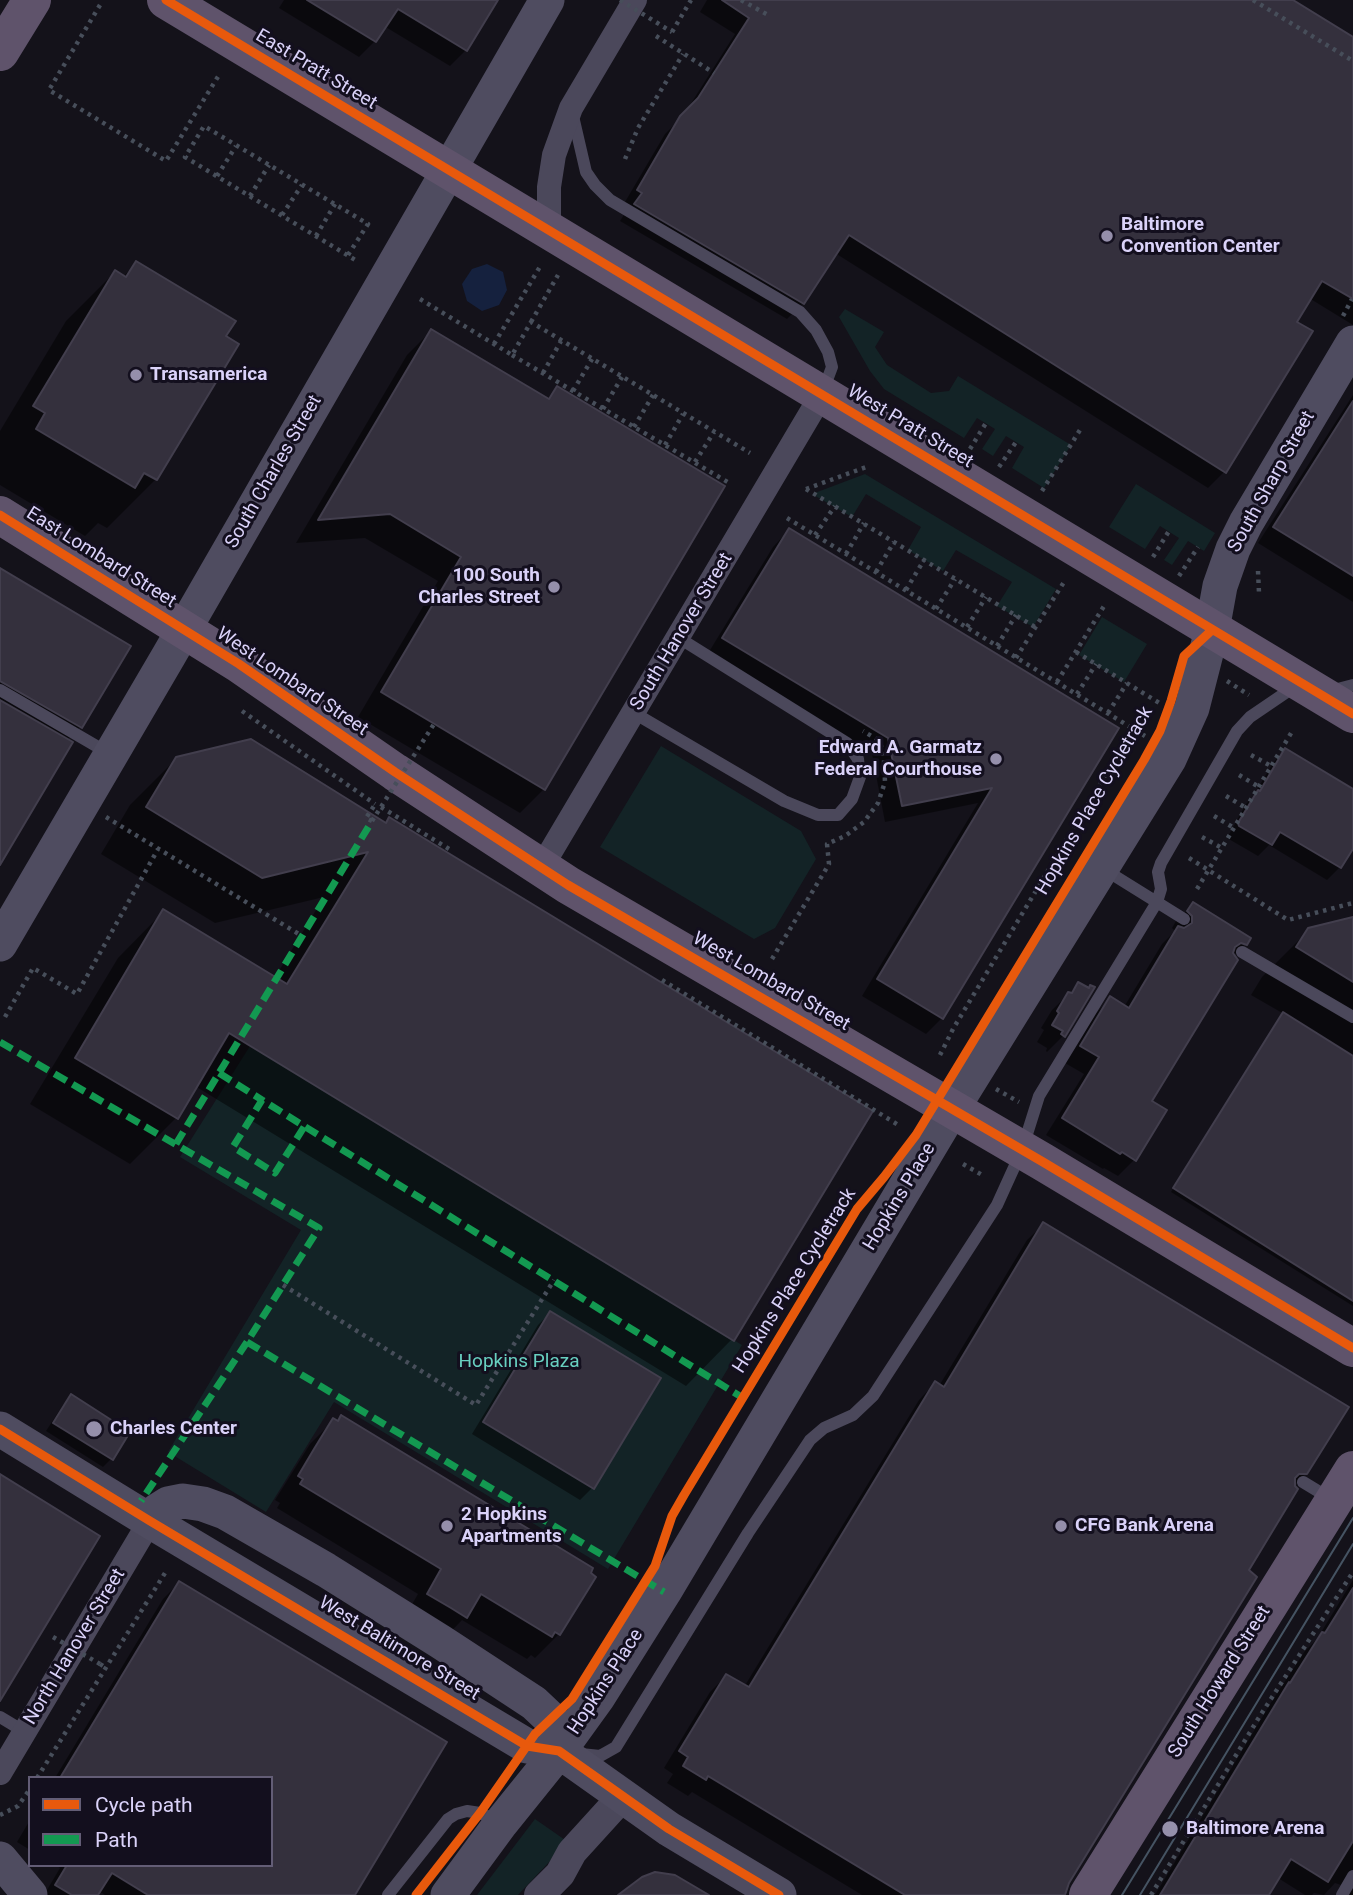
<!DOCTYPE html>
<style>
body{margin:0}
#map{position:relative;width:1353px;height:1895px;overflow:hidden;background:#14121a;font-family:Roboto,sans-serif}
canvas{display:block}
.legend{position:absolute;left:28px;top:1776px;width:245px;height:91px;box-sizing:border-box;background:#130f1e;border:2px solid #635d76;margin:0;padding:9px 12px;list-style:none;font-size:21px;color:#dad2f9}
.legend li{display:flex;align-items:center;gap:14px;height:35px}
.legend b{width:35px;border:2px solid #635d76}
</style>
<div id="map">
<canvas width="1353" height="1895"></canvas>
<ul class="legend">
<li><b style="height:9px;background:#e8590c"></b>Cycle path</li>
<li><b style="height:9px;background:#139951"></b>Path</li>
</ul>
</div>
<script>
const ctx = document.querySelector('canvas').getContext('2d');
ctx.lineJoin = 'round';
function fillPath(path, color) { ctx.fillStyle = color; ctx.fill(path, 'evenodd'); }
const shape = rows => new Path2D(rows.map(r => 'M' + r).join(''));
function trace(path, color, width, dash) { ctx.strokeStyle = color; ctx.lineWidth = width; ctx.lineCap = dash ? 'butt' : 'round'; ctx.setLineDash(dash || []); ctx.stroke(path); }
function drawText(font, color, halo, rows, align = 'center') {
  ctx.font = font + ' Roboto,sans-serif'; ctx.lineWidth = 6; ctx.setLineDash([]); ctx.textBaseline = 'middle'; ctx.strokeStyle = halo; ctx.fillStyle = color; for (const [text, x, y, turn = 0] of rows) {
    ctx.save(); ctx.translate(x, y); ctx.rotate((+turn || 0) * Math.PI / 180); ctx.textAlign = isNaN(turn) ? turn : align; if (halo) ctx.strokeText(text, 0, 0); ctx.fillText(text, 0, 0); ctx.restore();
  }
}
fillPath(shape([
 [845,309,884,332,875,347,887,365,931,393,949,391,958,376,1071,445,1044,488,1012,468,1024,447,1006,436,993,456,982,449,995,429,977,418,964,438,884,389,870,371,839,317],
 [865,474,1056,589,1033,627,997,606,1012,582,956,550,943,571,908,550,921,527,866,494,852,517,812,494],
 [1136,484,1215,533,1204,551,1188,541,1172,565,1164,560,1179,538,1160,526,1145,549,1109,527],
 [1102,617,1147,644,1124,682,1079,655],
 [661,746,801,831,816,859,775,928,754,939,600,847],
 [250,1046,742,1345,608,1569,334,1402,266,1512,168,1452,301,1230,180,1157],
 [535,1819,568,1842,518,1895,477,1895]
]), '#132326');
fillPath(shape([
 [487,264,503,272,507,290,499,305,482,311,467,301,462,284,472,269]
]), '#15213e');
fillPath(shape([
 [284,0,495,0,466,50,450,66,384,26,375,41,359,57,279,8],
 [707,0,1289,0,1353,39,1353,325,1309,298,1295,322,1311,331,1224,472,1208,488,835,253,803,303,787,319,620,221,627,210,622,207,665,134,683,116,735,34,700,12],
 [136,263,156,479,107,528,98,523,85,536,0,485,0,431,66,321,115,272,123,277],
 [431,331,547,399,557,388,544,789,520,813,358,717,438,581,365,538,296,543,407,355],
 [1353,395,1353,602,1258,543],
 [789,530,1117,728,942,1018,926,1034,862,996,978,803,885,822,872,754,707,655,773,547],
 [0,570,81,726,66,741,0,860],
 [1285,750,1353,791,1353,845,1340,867,1327,880,1269,845,1258,856,1227,838,1246,804,1252,798,1273,763],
 [177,758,384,824,390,819,732,1339,686,1386,195,1086,176,1118,130,1164,30,1104,118,958,164,911,274,979,324,897,215,923,101,854,130,805],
 [1193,905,1245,944,1233,956,1150,1101,1164,1110,1134,1160,1118,1176,1104,1168,1103,1169,1046,1135,1084,1074,1065,1063,1094,1015,1110,999,1124,1007,1162,944,1175,931,1172,928,1176,921],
 [1353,918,1353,1306,1171,1192,1284,1014,1251,995,1262,977,1309,930],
 [1079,984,1088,990,1063,1036,1047,1052,1046,1051,1047,1048,1037,1042,1044,1030,1041,1028,1052,1010],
 [1044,1224,1306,1473,1293,1486,1247,1571,1068,1883,1063,1895,862,1895,692,1792,688,1796,667,1783,673,1774,664,1768,710,1692,726,1676,744,1687,919,1400,935,1383,939,1386,1027,1240],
 [550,1313,659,1378,592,1488,580,1500,472,1434,538,1325],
 [71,1397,128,1432,111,1459,103,1467,46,1431,63,1405],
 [341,1417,559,1634,535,1658,531,1655,527,1659,462,1620,442,1641,404,1618,418,1594,277,1508,280,1503,275,1500,310,1444,334,1420,337,1422],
 [1353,1580,1353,1895,1345,1895,1341,1885,1335,1883,1324,1895,1314,1893,1312,1895,1305,1895,1278,1878,1267,1895,1155,1895,1272,1701,1305,1651,1317,1639],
 [179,1583,353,1895,105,1895,99,1891,96,1895,44,1895,60,1868,56,1865,271,1865,271,1778,55,1778,163,1599],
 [30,1820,30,1850,17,1842]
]), '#0007');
const building = shape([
 [307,0,498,0,467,51,398,9,376,42,307,0],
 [722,0,1293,0,1353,37,1353,299,1322,281,1297,322,1313,331,1226,473,849,235,804,304,634,204,642,193,637,190,680,116,698,98,749,18,722,0],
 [136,261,236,321,226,336,239,344,157,480,144,473,135,488,36,429,45,413,33,406,115,270,126,277,136,261],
 [431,329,549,399,557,386,725,486,545,790,381,692,461,557,390,514,318,520,431,329],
 [1353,401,1353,576,1273,527,1353,401],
 [789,528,1119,728,943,1019,877,979,992,788,902,806,888,738,722,638,789,528],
 [0,568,131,646,82,728,0,681,0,568],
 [0,700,73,742,0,865,0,700],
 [251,739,386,823,389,817,873,1111,734,1341,229,1033,178,1119,75,1058,163,909,287,984,368,852,262,878,146,807,176,757,251,739],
 [1285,748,1353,789,1353,849,1341,868,1280,832,1272,845,1239,826,1238,823,1258,790,1260,791,1285,748],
 [1193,902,1251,938,1247,945,1241,943,1235,947,1233,953,1238,960,1152,1101,1167,1110,1136,1161,1122,1152,1120,1154,1062,1118,1099,1057,1080,1046,1110,996,1129,1008,1178,926,1184,928,1192,923,1192,916,1187,911,1193,902],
 [1353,917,1353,982,1296,947,1308,928,1353,917],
 [1078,982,1089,988,1090,985,1095,987,1065,1037,1061,1034,1063,1031,1052,1025,1059,1013,1057,1011,1068,992,1072,993,1078,982],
 [1283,1012,1353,1056,1353,1301,1173,1188,1283,1012],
 [1043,1222,1349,1407,1307,1474,1299,1474,1295,1478,1295,1486,1298,1489,1249,1570,1257,1577,1069,1883,1065,1895,905,1895,708,1776,706,1780,683,1766,688,1757,679,1751,726,1674,749,1687,935,1381,944,1387,1043,1222],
 [550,1311,661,1378,594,1489,483,1422,550,1311],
 [71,1394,130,1432,113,1460,53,1423,71,1394],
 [341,1415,593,1568,591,1573,596,1577,560,1635,555,1632,552,1637,481,1594,467,1618,451,1608,427,1594,441,1569,300,1484,303,1479,298,1476,314,1449,333,1418,338,1421,341,1415],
 [0,1474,100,1536,0,1701,0,1474],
 [179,1581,447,1742,355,1895,148,1895,112,1873,98,1895,72,1895,55,1885,67,1865,271,1865,271,1778,60,1778,179,1581],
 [1353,1588,1353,1841,1328,1882,1291,1859,1269,1895,1160,1895,1289,1682,1290,1683,1322,1632,1325,1633,1353,1588],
 [655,1872,675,1875,709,1895,618,1895,642,1877,655,1872]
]);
fillPath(building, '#34303d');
trace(building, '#423e4d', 2);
trace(shape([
 [741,0,768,15],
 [1253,0,1353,61],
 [100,5,49,90,166,161,219,75],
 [672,32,691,0],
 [656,36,714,73],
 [625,159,638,128,683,54],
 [217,176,236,146],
 [250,196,269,165],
 [282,215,302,185],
 [316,236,335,204],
 [348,255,368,224,204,126,185,157,357,261],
 [420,299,512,355,531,322,750,453],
 [1343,316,1352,299],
 [531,322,558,275],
 [494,344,541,265],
 [512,355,731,484],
 [543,373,561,341],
 [573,391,592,359],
 [603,409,622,377],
 [634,427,653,395],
 [665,445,683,414],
 [970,449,986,423],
 [695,462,714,432],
 [999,467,1016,442],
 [806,489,1035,627],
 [806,489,869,466],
 [1042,491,1080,430],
 [787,518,1145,736],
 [815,535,835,506],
 [846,554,864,523],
 [1153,557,1169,531],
 [1258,571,1259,593],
 [876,572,894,542],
 [1179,576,1198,547],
 [906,590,924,560],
 [936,609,955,579],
 [967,627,986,597],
 [997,646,1016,615],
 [1076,652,1161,704],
 [1016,658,1064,582],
 [1227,681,1249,695],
 [1057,682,1104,606],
 [1077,694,1096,664],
 [242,711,375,804],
 [1108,713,1127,683],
 [1251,755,1271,766],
 [1239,775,1259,787],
 [1226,796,1246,808],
 [381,807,449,849],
 [1214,816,1234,828],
 [106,817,302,936],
 [372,821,366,818,376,803],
 [1202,837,1222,848],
 [1189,858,1288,920,1353,903],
 [1197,889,1293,730],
 [772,959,829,864,827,844,845,836,864,822,878,803,885,782,884,760,880,741,863,731],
 [662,980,900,1126],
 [5,1017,33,968,77,994,158,849],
 [940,1055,953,1029,1133,729],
 [996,1089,1019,1102],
 [963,1164,984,1176],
 [283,1285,476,1405,554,1280],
 [100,1664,106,1668],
 [37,1778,165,1573],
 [0,1815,18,1806,30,1789],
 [1151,1895,1258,1719,1353,1572]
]), '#474e5a', 4.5, [3.5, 5]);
trace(shape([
 [573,116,586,172,595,185,610,200,800,312,816,330,828,352,832,367,823,391],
 [0,690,110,754],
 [1330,691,1353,685],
 [634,713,784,801,818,815,838,815,852,799,860,777,858,759,847,743,679,638],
 [1102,868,1184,919],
 [1242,952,1353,1017],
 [1303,1482,1331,1499],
 [0,1717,25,1732],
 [581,1754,600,1756,616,1747,748,1533,810,1440,824,1428,853,1415,873,1396,997,1205,1022,1150,1039,1096,1157,902,1161,889,1158,872,1161,863,1237,731,1250,717,1297,685],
 [388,1895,448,1819,456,1814,467,1811,480,1813,498,1821],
 [1342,1895,1353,1876]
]), '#4b485b', 12);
trace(shape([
 [549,230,549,187,554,155,571,108,635,0],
 [541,868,822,394],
 [0,1773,150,1521]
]), '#4b485b', 24);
trace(shape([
 [539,1895,560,1874,572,1852,622,1797]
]), '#4b485b', 30);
trace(shape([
 [0,944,168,657,547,0],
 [0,1429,150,1521,527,1746,559,1751,669,1829,779,1895],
 [150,1521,157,1511,168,1504,183,1501,203,1504,225,1512,326,1570,441,1642,534,1703,552,1720,559,1751],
 [0,1859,30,1895],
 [448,1895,501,1823,559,1751,598,1697,664,1592,952,1109,1169,759,1192,708,1212,630,1220,586,1233,549,1246,523,1353,343]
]), '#4f4c60', 35);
trace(shape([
 [166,0,1353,714],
 [0,52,32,0],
 [0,515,239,664,395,772,568,885,1043,1162,1353,1348],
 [1088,1895,1353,1470]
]), '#5f536b', 38);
trace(shape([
 [1122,1895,1353,1518],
 [1140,1895,1353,1544]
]), '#455362', 2);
trace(shape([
 [620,0,672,32],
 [372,821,434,724],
 [53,1637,100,1664]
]), '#474e5a', 4.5, [3.5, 5]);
trace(shape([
 [0,1042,319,1228,247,1342,141,1501],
 [219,1073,262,1100],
 [304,1127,275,1173,233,1147,262,1100,743,1398],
 [176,1144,372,821],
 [247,1342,664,1592]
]), '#139951', 7, [14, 7]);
trace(shape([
 [166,0,1353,714],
 [0,515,239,664,395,772,568,885,1043,1162,1353,1348],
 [0,1429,150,1521,527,1746,559,1751,669,1829,779,1895],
 [416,1895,480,1813,535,1734,572,1699,655,1566,672,1516,684,1495,857,1209,884,1177,916,1135,1144,760,1160,731,1171,701,1184,656,1212,630]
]), '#e8590c', 9);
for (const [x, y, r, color] of [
 [1107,236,7,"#958fab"],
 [136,375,7,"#958fab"],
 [554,587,7,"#958fab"],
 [996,759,7,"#958fab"],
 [94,1429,9,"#958fab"],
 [447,1526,7,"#958fab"],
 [1061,1526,7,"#958fab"],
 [1170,1829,9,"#958fab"]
]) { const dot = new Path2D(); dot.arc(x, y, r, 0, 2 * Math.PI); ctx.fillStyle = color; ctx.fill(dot); trace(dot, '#130f1e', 2.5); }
drawText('19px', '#dad2f9', '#130f1e', [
 ["East Pratt Street",316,70,31],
 ["West Pratt Street",910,427,31],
 ["South Charles Street",274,472,-60],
 ["South Sharp Street",1272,482,-61],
 ["East Lombard Street",101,558,32],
 ["South Hanover Street",682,632,-59],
 ["West Lombard Street",292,682,34],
 ["Hopkins Place Cycletrack",1095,801,-60],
 ["West Lombard Street",771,982,30],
 ["Hopkins Place",900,1197,-59],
 ["Hopkins Place Cycletrack",795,1281,-58],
 ["North Hanover Street",75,1647,-59],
 ["West Baltimore Street",399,1649,31],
 ["Hopkins Place",606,1682,-57],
 ["South Howard Street",1220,1682,-58]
]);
drawText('bold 19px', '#dad2f9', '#130f1e', [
 ["Baltimore",1121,225],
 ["Convention Center",1121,247],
 ["Transamerica",150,375],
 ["100 South",540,576,"right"],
 ["Charles Street",540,598,"right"],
 ["Edward A. Garmatz",982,748,"right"],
 ["Federal Courthouse",982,770,"right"],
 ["Charles Center",110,1429],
 ["2 Hopkins",461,1515],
 ["Apartments",461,1537],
 ["CFG Bank Arena",1075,1526],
 ["Baltimore Arena",1186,1829]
], 'left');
drawText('19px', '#68cfc0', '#130f1e', [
 ["Hopkins Plaza",519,1362]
]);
</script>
